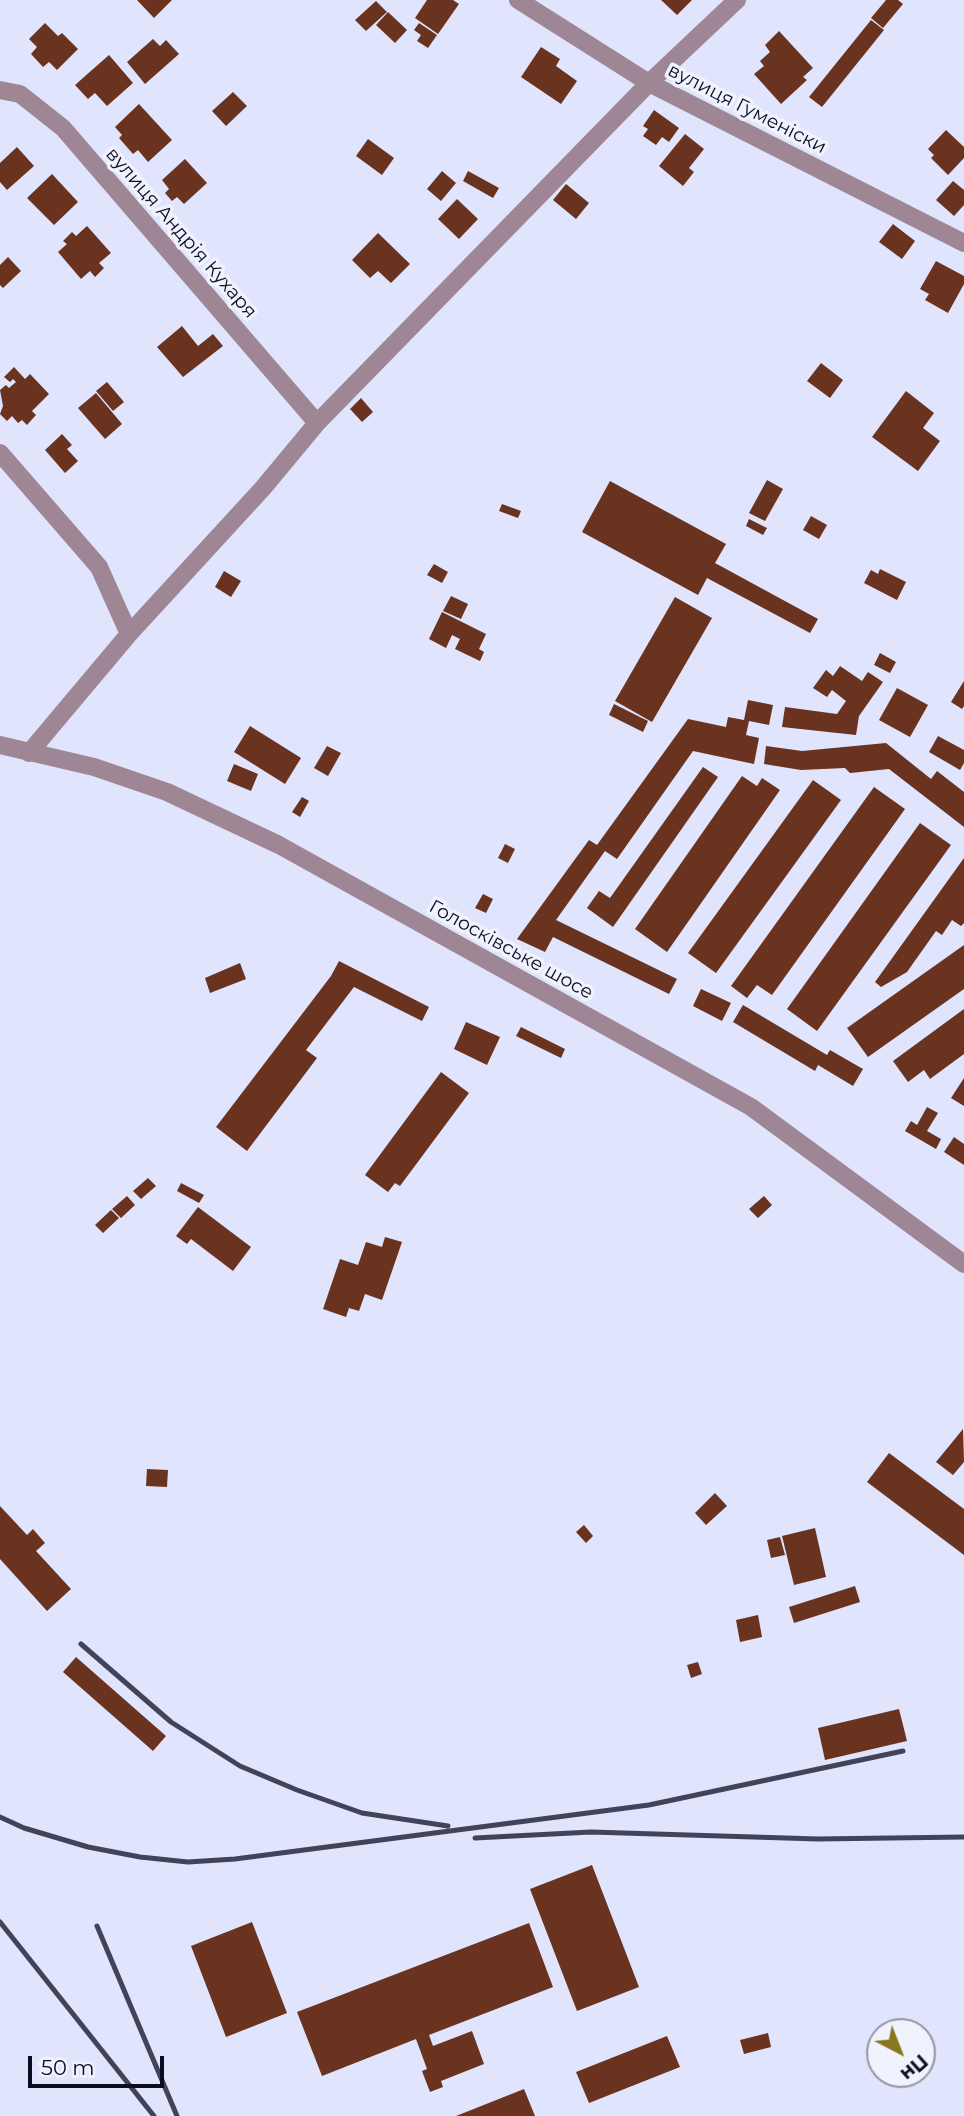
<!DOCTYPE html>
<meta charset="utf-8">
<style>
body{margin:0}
#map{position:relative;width:964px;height:2116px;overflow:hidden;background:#e0e4fc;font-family:Montserrat,sans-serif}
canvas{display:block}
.north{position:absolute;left:866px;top:2018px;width:70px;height:70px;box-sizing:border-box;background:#f0f2fe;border:2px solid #9596a6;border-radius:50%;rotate:138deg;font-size:19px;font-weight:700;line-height:28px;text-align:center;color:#0c0d21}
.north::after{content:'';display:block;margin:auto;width:24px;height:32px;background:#87781c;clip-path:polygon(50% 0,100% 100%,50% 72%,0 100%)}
.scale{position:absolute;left:28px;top:2056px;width:136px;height:32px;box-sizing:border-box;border:4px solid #0c0d21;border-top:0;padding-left:9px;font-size:21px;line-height:24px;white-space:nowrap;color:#0c0d21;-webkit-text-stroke:5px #f0f2fe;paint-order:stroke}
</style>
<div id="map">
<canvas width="964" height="2116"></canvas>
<div class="north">Пн</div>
<div class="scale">50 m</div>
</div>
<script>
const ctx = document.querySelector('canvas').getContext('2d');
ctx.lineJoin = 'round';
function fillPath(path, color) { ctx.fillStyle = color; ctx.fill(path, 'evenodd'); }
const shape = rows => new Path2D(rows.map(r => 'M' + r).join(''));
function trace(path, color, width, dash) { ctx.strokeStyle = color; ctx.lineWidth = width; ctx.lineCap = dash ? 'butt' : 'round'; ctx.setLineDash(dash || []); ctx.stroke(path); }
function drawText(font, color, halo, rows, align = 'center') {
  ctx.font = font + ' Montserrat,sans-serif'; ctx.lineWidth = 7; ctx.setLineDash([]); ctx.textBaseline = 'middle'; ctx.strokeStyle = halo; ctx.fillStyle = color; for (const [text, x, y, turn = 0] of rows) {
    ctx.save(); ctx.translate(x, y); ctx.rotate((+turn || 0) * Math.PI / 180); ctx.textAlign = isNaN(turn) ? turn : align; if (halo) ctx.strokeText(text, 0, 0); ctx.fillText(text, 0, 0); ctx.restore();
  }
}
fillPath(shape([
 [137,0,172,0,154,18],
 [427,0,453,0,459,4,438,34,415,18],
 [661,0,692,0,677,15],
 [886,0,898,0,903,4,883,28,871,18],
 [376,1,387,12,366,31,355,20],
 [388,12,407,30,395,43,376,25],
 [871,20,884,30,822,107,809,97],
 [45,23,58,36,62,33,78,49,57,70,49,62,43,67,31,54,37,47,29,39],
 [419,23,437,35,428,48,417,41,421,35,414,30],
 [779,31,813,68,803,77,807,80,781,104,754,74,764,66,760,61,770,52,765,45],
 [153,39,160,46,166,40,179,54,145,84,127,62],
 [541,47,560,59,556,66,577,81,561,104,521,77],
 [109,55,133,83,107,106,95,93,88,99,75,85],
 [233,92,247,106,226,126,212,111],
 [139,104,172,140,148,162,138,150,133,154,119,138,122,135,115,127],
 [654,110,679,128,669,142,662,137,656,145,643,136,648,129,643,126],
 [946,130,964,147,964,158,948,175,931,158,934,155,928,149],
 [685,134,704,149,689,168,694,172,683,186,659,166],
 [368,139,394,158,382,175,356,156],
 [17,147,34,166,7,190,0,182,0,163],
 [185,159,207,183,184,204,177,197,172,201,165,193,169,189,162,180],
 [442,171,456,183,441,201,427,189],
 [468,171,499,188,493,198,463,181],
 [52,174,78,202,54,225,27,198],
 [953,181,964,190,964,205,954,216,936,200],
 [566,184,589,203,576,219,553,200],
 [457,199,478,219,459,239,438,219],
 [893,224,915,241,902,259,879,242],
 [87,226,111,253,99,263,104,268,95,277,90,271,81,279,58,252,67,244,63,241,72,232,76,236],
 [378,233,410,264,391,283,378,271,370,278,352,260],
 [8,257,21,271,3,288,0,285,0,265],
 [936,261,964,276,964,284,948,313,925,300,929,294,920,289],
 [182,326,198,346,213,334,223,346,183,377,157,347],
 [821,363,843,380,830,398,807,381],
 [14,367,25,379,30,374,49,394,32,411,36,415,27,425,22,420,18,423,12,416,7,421,0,414,3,406,0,390,6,385,9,388,16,382,13,379,10,382,4,377],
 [107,382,124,402,113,411,96,391],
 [906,391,934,413,923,428,940,441,918,471,872,437],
 [96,393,122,424,105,439,78,408],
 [361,398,373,412,362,422,350,409],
 [62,434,72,445,67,449,78,461,65,473,45,450],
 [767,480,783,489,765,521,749,513],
 [610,481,726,544,715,563,818,619,810,633,707,578,698,595,582,532],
 [502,504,521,511,518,518,499,511],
 [811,516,827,525,819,539,803,530],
 [749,519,767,528,763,535,746,526],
 [434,564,448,572,442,583,427,575],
 [880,569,906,582,897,600,864,583,871,570,878,574],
 [224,571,241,581,231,597,215,587],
 [451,596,468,604,461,619,443,611],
 [675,597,712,618,652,722,615,701],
 [442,612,486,634,479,649,484,652,480,661,455,649,460,639,452,635,446,648,429,639],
 [880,653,896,662,890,673,874,665],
 [840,666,862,681,868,672,883,682,859,716,856,735,782,727,785,707,837,714,846,701,832,690,827,697,813,688,826,670,833,676],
 [964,681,964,706,962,709,951,702],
 [897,688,928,705,910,737,879,720],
 [748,700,773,705,769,725,749,721,746,735,759,738,754,764,693,751,617,859,605,851,556,920,677,979,669,994,553,937,545,952,517,939,589,840,597,845,688,719,726,727,728,717,744,720],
 [614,704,648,721,643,732,609,715],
 [250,726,301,758,285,784,234,752],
 [938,736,964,750,964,763,960,770,929,752],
 [886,743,931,779,937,771,964,792,964,827,889,769,850,773,845,768,801,770,764,764,766,746,802,751],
 [327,746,341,753,328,776,314,768],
 [234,764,258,774,251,791,227,781],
 [703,767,718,777,613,927,587,908,599,891,610,898],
 [742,776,757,786,762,778,780,790,667,952,635,929],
 [813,780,841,800,716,973,688,953],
 [874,787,905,809,772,995,757,985,747,998,731,986],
 [302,797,309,801,300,817,292,812],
 [920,823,951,845,817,1031,787,1009],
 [505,844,515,849,508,863,498,858],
 [964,858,964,923,961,926,952,920,942,935,936,931,907,972,881,987,875,982],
 [483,894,493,899,486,913,475,908],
 [964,945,964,989,868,1057,847,1028],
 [339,961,429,1007,422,1021,354,987,306,1050,317,1058,247,1151,216,1127,331,976],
 [240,963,246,979,210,993,205,978],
 [701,989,731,1003,722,1021,693,1006],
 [743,1005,827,1055,830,1050,863,1069,853,1086,818,1065,815,1071,733,1022],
 [964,1009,964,1054,930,1079,924,1070,908,1082,893,1061],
 [466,1022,500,1037,487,1065,454,1049],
 [521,1027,565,1049,561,1058,516,1036],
 [441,1072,469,1093,400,1186,395,1183,388,1192,365,1175],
 [964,1078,964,1106,951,1098],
 [927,1107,938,1113,927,1131,941,1139,936,1149,905,1131,911,1121,917,1125],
 [954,1137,964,1144,964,1165,944,1152],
 [148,1178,156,1186,141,1199,133,1191],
 [181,1183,204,1195,199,1203,177,1191],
 [127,1196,135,1205,121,1218,112,1209],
 [764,1196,772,1205,758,1218,749,1209],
 [198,1207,251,1247,233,1271,191,1239,187,1244,176,1236],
 [111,1210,119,1218,103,1233,95,1225],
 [385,1237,402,1242,382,1300,365,1294,359,1311,349,1308,346,1317,323,1309,340,1259,358,1265,366,1242,382,1247],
 [963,1429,964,1462,953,1475,936,1462],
 [889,1453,964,1509,964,1555,867,1482],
 [147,1469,168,1470,167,1487,146,1486],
 [715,1493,727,1506,706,1525,695,1513],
 [0,1506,27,1535,33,1529,45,1543,36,1551,71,1589,47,1611,0,1559],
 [584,1525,593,1536,586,1543,576,1532],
 [815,1528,826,1577,794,1585,782,1536],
 [780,1537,785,1555,771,1558,767,1540],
 [855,1586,860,1602,794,1623,789,1607],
 [758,1615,762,1637,740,1642,736,1620],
 [76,1657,166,1736,153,1751,63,1672],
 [698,1662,702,1674,691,1678,687,1665],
 [899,1709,907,1741,825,1760,818,1728],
 [592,1865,639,1987,577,2011,530,1889],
 [252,1922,287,2013,226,2037,191,1946],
 [529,1923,553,1987,429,2035,433,2046,472,2031,484,2064,441,2081,443,2087,430,2092,422,2071,427,2069,416,2039,322,2076,297,2012],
 [768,2033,771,2047,744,2054,740,2040],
 [667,2036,680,2067,589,2103,576,2072],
 [524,2089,535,2116,456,2116]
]), '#693320');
trace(shape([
 [518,0,649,83,964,243],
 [0,90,20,94,63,128,317,423],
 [0,453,99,567,129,634],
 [0,745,94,767,167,792,279,845,751,1107,964,1264],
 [29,753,129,634,263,488,317,423,649,83,737,0]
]), '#9e8695', 18);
trace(shape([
 [81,1644,171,1722,240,1766,297,1790,362,1813,448,1826],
 [0,1817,24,1828,88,1847,140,1857,188,1862,235,1859,649,1805,903,1751],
 [475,1838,591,1832,818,1839,964,1837],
 [0,1922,154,2116],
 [97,1926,177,2116]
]), '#424358', 5);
drawText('19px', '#0c0d21', '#f0f2fe', [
 ["вулиця Гуменіски",747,109,27],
 ["вулиця Андрія Кухаря",181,233,49],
 ["Голосківське шосе",511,950,29]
]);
</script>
